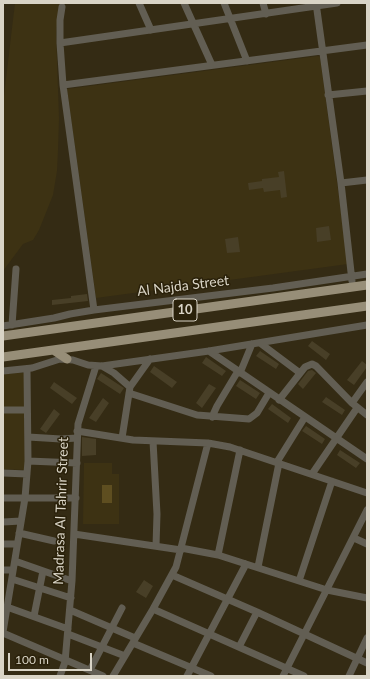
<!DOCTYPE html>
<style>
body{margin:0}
#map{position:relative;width:370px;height:679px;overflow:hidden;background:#342b14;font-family:Lato,sans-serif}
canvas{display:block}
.frame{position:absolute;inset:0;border:4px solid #d9d4c6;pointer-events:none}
.scale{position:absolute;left:8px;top:653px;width:84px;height:18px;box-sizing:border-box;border:2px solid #d9d4c6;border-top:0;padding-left:5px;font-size:12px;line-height:14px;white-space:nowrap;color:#d9d4c6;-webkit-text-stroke:3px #2a210a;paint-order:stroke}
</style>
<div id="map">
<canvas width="370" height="679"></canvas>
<div class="frame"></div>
<div class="scale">100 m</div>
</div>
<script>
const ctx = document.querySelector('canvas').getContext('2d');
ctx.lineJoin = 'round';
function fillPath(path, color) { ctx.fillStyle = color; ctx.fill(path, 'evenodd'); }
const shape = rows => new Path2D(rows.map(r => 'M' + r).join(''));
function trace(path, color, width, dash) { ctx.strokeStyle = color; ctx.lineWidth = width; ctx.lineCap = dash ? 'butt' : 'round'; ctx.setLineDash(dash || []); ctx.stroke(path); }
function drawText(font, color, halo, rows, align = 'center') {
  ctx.font = font + ' Lato,sans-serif'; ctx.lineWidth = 3; ctx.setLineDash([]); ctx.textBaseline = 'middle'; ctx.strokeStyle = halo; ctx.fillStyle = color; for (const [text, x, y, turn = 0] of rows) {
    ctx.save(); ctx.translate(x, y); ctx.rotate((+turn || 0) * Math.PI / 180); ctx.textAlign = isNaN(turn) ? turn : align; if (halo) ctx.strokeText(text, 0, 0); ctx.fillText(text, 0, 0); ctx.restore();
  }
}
fillPath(shape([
 [15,3,60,3,56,32,59,118,58,150,57,171,53,195,39,230,33,240,23,244,3,271,3,104],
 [318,56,320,57,348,264,96,298,67,89],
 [18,373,24,373,25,470,3,469,3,374],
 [84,463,112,463,112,474,119,474,119,524,83,524]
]), '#3d3213');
fillPath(shape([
 [102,485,112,485,112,503,102,503]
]), '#5e4e20');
fillPath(shape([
 [284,171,287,197,281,198,280,190,264,192,263,188,249,190,248,183,262,181,262,179,279,177,278,172],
 [329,226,331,240,317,242,316,228],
 [238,237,240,252,227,253,225,239],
 [87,294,88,301,52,305,52,300,71,298,71,296],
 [312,341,330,354,326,360,308,346],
 [260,351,279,364,276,369,256,356],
 [206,357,226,371,222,376,202,363],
 [362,361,367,365,367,367,354,385,347,380],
 [154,366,177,382,172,388,150,372],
 [312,370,316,373,303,389,298,384,308,371],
 [101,373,124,388,120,394,97,379],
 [240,380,260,393,256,399,236,386],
 [54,382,77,398,72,404,50,388],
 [209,384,216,388,202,408,196,403],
 [326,397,345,410,342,415,322,402],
 [103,398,109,403,96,422,89,418],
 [272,404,291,418,288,423,268,409],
 [54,409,60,414,46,433,40,429],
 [306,426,325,439,322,444,302,431],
 [82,437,96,439,96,455,82,456],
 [340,450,360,463,356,468,337,455],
 [144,580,153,586,146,598,136,592]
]), '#483f27');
trace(shape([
 [139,3,151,30],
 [184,3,212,65],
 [224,3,247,61],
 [263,3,266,14],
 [316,3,341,183,352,281],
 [62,7,60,20,60,43,63,85,94,310],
 [60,43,337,3],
 [63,85,367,45],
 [328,95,367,91],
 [341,183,367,180],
 [12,325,16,269],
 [3,326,54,318,70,314,94,310,273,288,367,274],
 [260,343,300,373],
 [209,351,367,459],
 [102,366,114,373,130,387],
 [3,371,32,368,60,359,73,360,88,365,102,366,209,351,367,325],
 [240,373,252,344],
 [129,393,197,415,249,419,257,413,269,393],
 [279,400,305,367,312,364,316,366,352,403,367,415],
 [352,403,367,382],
 [3,410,27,410],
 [212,417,217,406,238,371],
 [77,431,133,440,208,443,230,447,367,493],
 [28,437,61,439,77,438],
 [122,438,130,387,150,359],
 [153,441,157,514,156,546],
 [28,461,77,463],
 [277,462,305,417],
 [3,473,27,474],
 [312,474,357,408],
 [3,498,76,498],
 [3,522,21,521],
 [19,533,54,541],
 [74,534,181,550],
 [354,538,367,544],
 [3,544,17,544],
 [181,548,218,555,327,590,367,598],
 [218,555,240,450],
 [15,561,72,581],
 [258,567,279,463],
 [3,570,13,570],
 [172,575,257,612,367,663],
 [12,579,71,598],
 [299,581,332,481],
 [7,607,68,629],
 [153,609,304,676],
 [70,610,135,638],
 [34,616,43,571],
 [3,632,25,498,28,461,27,369],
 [3,633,103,676],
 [68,634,125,656],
 [133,643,211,676],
 [239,647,257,612],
 [90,670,122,608],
 [60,676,65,662,72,581,78,424,96,366],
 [113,676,153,609,176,567,208,443],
 [187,676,246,564],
 [283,676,367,510],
 [349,676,367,638]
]), '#625e53', 7);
trace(shape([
 [3,336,367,285],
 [55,351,67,359],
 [3,357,367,306]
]), '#978e78', 9);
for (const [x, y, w] of [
 [185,310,24]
]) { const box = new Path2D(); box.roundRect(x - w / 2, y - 11, w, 22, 3); ctx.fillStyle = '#2a210a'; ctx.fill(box); trace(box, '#d9d4c6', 1); }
drawText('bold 13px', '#d9d4c6', null, [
 ["10",185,310]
]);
drawText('14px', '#d9d4c6', '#2a210a', [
 ["Al Najda Street",183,286,-7],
 ["Madrasa Al Tahrir Street",61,511,-88]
]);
</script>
